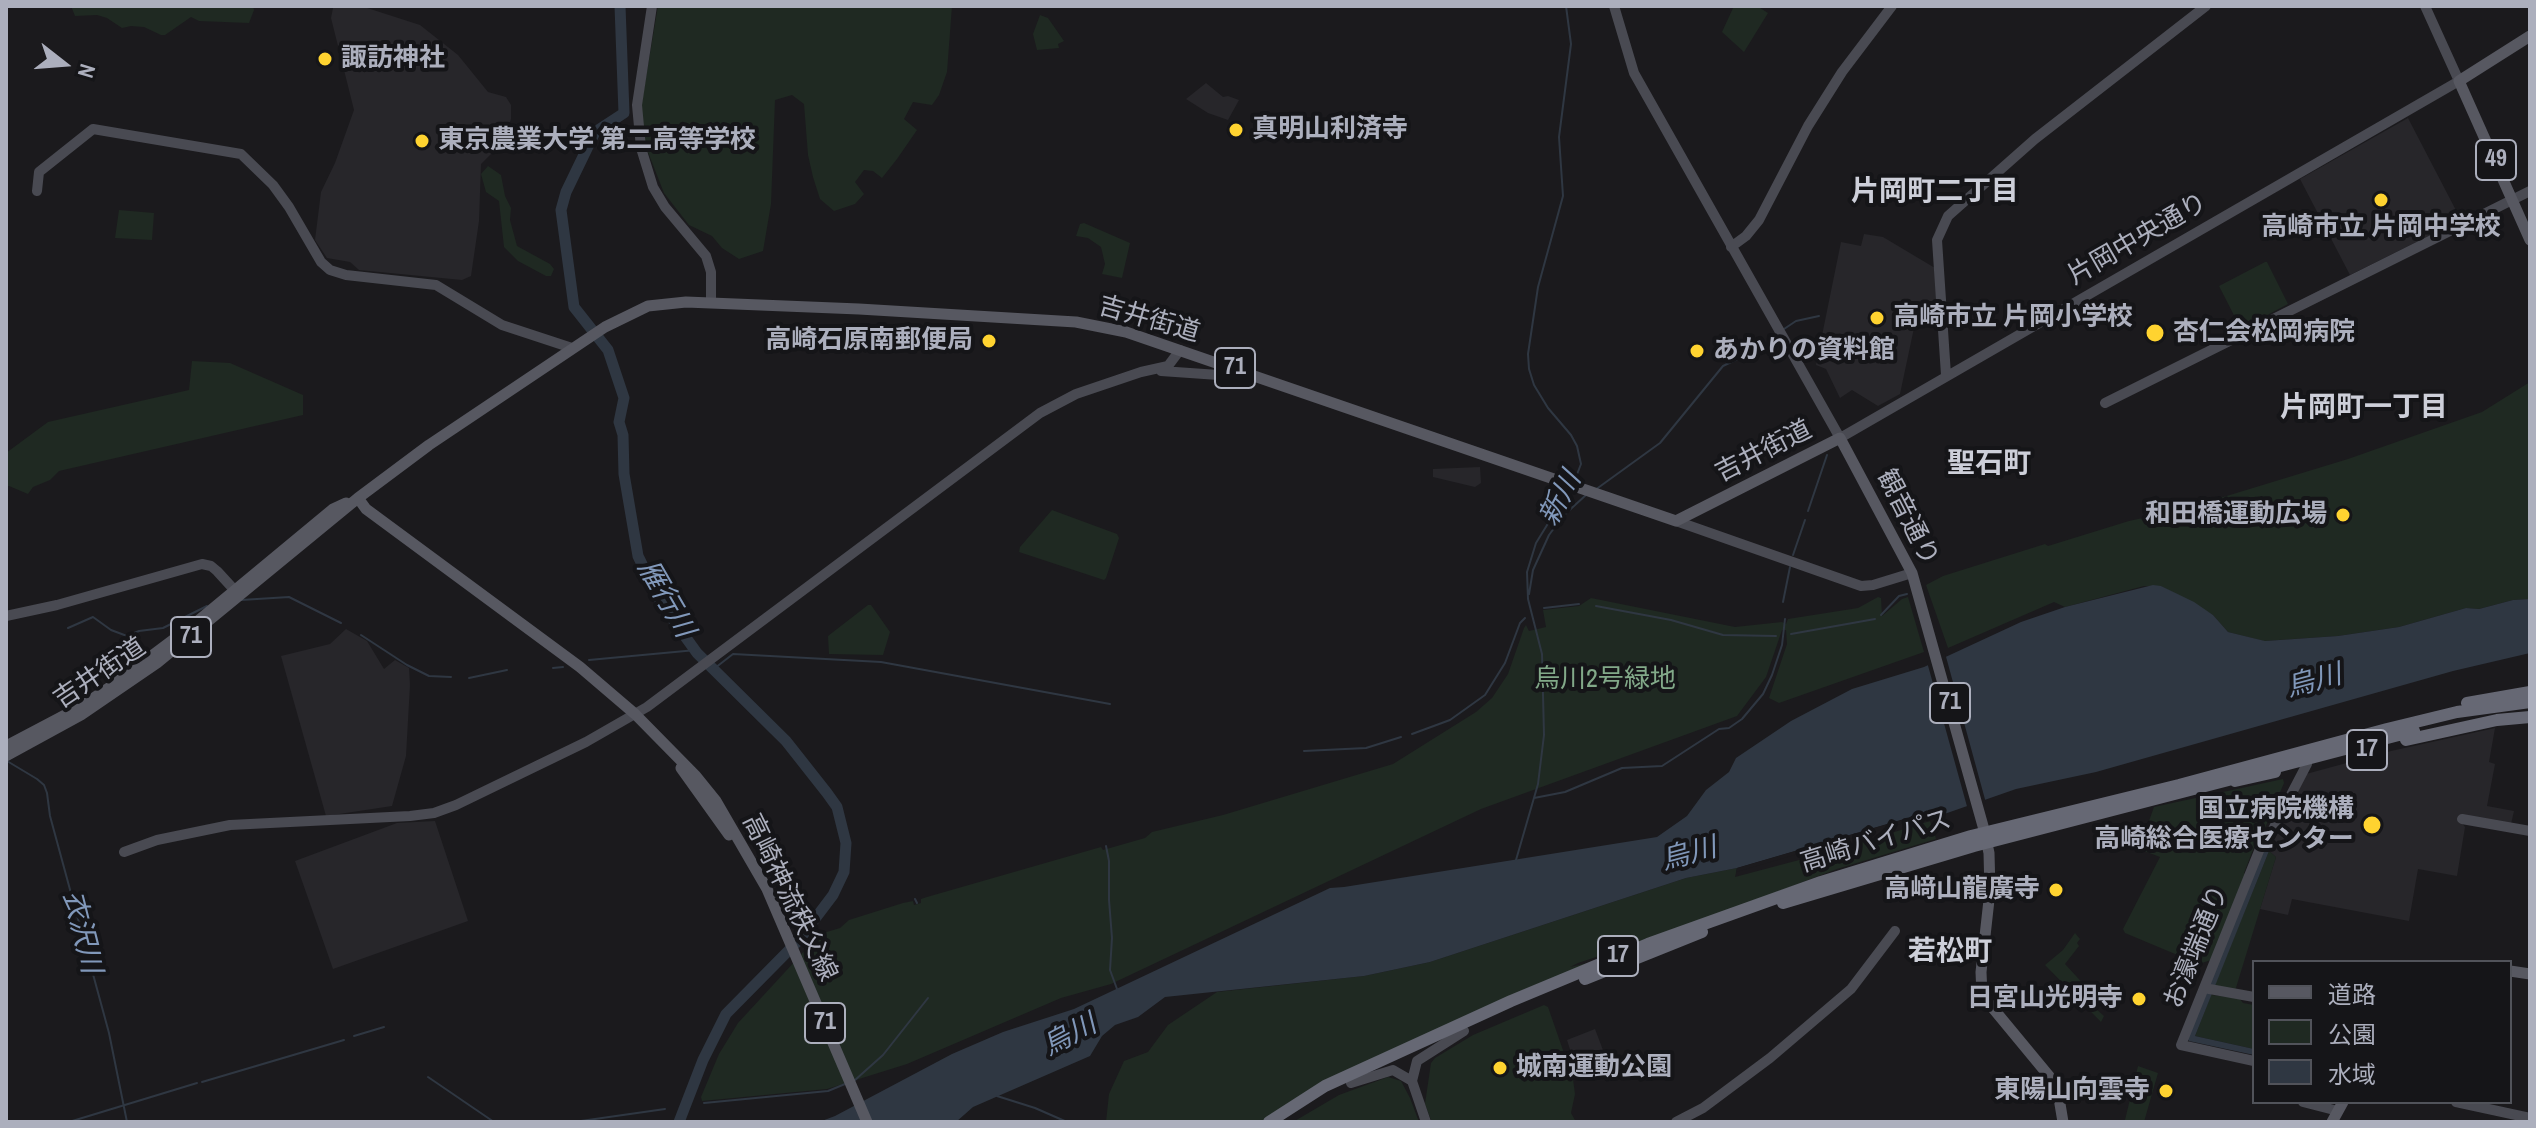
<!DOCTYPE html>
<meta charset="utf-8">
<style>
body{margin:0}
#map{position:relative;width:2536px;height:1128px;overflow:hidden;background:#1b1a1d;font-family:"Archivo Narrow","Noto Sans JP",sans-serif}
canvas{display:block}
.frame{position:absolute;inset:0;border:8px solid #acafbd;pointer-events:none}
.legend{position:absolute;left:2252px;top:960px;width:260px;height:144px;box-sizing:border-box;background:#151518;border:2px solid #51535a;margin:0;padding:10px 14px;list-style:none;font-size:24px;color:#acafbd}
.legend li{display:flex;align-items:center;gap:16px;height:40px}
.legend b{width:40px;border:2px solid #51535a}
.north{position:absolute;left:24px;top:24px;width:80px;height:80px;-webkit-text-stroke:6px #151518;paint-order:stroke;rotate:107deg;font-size:22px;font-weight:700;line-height:32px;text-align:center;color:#acafbd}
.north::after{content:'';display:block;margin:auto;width:28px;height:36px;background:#acafbd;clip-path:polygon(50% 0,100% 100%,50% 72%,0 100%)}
</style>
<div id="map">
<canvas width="2536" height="1128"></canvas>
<div class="frame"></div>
<ul class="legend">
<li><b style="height:10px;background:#575861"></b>道路</li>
<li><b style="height:22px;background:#1f2922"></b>公園</li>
<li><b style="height:22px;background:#2f3742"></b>水域</li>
</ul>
<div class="north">N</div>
</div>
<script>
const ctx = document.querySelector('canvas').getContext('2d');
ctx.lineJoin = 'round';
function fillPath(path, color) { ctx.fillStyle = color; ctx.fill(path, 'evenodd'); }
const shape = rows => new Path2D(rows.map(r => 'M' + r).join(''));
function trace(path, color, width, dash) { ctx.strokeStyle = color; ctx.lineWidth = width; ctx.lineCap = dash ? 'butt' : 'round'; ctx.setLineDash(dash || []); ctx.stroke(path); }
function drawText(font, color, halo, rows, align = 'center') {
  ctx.font = font + ' "Archivo Narrow","Noto Sans JP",sans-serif'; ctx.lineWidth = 8; ctx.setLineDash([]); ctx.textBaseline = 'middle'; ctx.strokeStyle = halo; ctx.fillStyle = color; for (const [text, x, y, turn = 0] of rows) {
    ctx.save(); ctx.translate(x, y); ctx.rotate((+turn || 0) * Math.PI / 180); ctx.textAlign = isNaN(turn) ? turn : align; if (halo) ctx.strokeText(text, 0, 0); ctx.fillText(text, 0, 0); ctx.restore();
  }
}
fillPath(shape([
 [337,6,361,6,420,25,458,55,488,92,506,97,511,105,511,119,507,131,495,150,481,164,479,221,471,276,462,280,359,270,350,262,327,258,315,240,321,192,335,163,354,110,331,18,333,8],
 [1206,83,1223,97,1228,96,1239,100,1228,120,1208,113,1186,99],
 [2408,118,2461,220,2350,275,2300,179],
 [1864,234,1883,237,1935,268,1937,310,1927,310,1925,327,1914,328,1900,394,1878,406,1852,390,1840,398,1826,369,1816,365,1841,242,1861,246],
 [1480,467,1481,483,1475,487,1433,477,1433,469],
 [346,629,367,641,384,669,395,660,409,668,410,685,406,756,392,806,326,816,281,656,330,644],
 [2495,728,2489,762,2495,764,2487,806,2514,811,2511,824,2462,823,2465,827,2457,876,2418,869,2409,921,2292,899,2288,915,2260,909,2276,857,2269,851,2306,774,2391,751],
 [435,821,468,921,333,969,295,861,397,823],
 [1595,1029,1606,1058,1579,1070,1576,1068,1567,1040]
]), '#27262a');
fillPath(shape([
 [71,6,253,6,254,10,249,23,199,21,191,17,165,35,161,35,144,27,131,26,122,28,107,18,97,15,75,16],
 [658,6,952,6,947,72,939,95,932,105,913,102,904,119,917,130,897,159,882,178,873,171,864,170,855,182,864,194,855,204,834,211,820,199,813,177,808,155,804,104,792,95,775,100,771,204,763,251,739,259,722,248,712,236,689,225,664,193,648,152,642,131,641,107],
 [1734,6,1757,6,1768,13,1744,52,1722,32],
 [1040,15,1048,18,1064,41,1058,44,1059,48,1037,50,1033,34],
 [488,166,501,175,505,196,511,208,510,220,517,246,550,264,554,269,551,276,546,276,518,261,504,247,499,201,486,192,481,174],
 [119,210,154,213,152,240,115,238],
 [1084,223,1130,243,1122,278,1102,274,1105,264,1101,247,1088,238,1076,236,1080,224],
 [2265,262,2267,262,2288,304,2241,329,2219,286],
 [192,361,230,363,303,395,303,415,59,471,50,480,33,487,28,494,9,486,6,487,6,453,48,422,189,390],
 [2530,382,2530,599,2513,600,2479,609,2466,608,2399,627,2338,636,2264,641,2228,632,2213,615,2161,586,2144,586,2065,607,2054,602,1948,648,1926,585,1943,576,2045,544,2048,546,2129,521,2184,509,2348,459,2482,412],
 [1052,510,1117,534,1119,538,1106,578,1104,580,1019,552,1020,547],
 [1878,597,1881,598,1882,616,1902,599,1908,597,1924,652,1779,703,1769,698,1787,644,1786,630,1782,630,1766,677,1737,716,1481,809,1111,984,1061,998,907,1064,827,1089,702,1101,701,1097,719,1054,738,1023,820,934,840,928,849,920,903,903,913,901,914,905,921,903,921,899,927,897,1101,847,1103,850,1145,838,1152,832,1223,815,1393,764,1476,712,1492,698,1508,674,1524,628,1526,625,1529,631,1546,627,1543,610,1579,606,1591,598,1735,627,1782,622,1786,624,1788,619,1858,608],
 [868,605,871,605,890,632,883,655,829,654,828,636],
 [2283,779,2284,783,2265,828,2259,834,2244,873,2246,875,2211,960,2199,964,2125,933,2123,929,2160,857,2139,849,2154,807],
 [1930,821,1932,827,1927,829,1928,835,1929,837,1935,835,1936,839,1837,869,1615,954,1602,955,1578,963,1570,967,1597,961,1280,1109,1261,1122,1106,1122,1109,1094,1124,1061,1148,1052,1168,1025,1217,992,1364,976,1430,962,1686,878,1737,868,1735,877,1833,851],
 [2269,851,2276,857,2235,991,2214,987],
 [2075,933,2080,939,2077,943,2079,946,2065,964,2099,1001,2095,1008,2104,1016,2101,1022,2045,965,2063,950],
 [2211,995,2239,998,2243,1003,2254,1005,2254,1049,2195,1036],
 [1544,1005,1548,1007,1573,1079,1575,1094,1571,1113,1576,1122,1425,1122,1431,1120,1425,1104,1431,1063,1435,1058,1473,1035],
 [2138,1066,2158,1073,2144,1122,2130,1122,2125,1120],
 [1388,1077,1401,1081,1410,1098,1419,1122,1293,1122,1339,1095]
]), '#1f2922');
fillPath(shape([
 [2153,585,2161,586,2194,602,2213,615,2228,632,2265,641,2338,636,2399,627,2466,608,2479,609,2513,600,2530,599,2530,653,2453,671,2096,772,2016,789,1930,819,1928,812,1737,868,1686,878,1430,962,1364,976,1165,997,1138,1017,1115,1025,1102,1036,1090,1056,973,1107,956,1122,819,1122,835,1116,952,1054,1003,1032,1074,1009,1330,888,1344,887,1657,837,1687,816,1706,790,1729,772,1736,758,1791,721,1852,689,1924,667,2021,622,2065,607],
 [2264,849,2269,851,2195,1036,2254,1049,2254,1055,2189,1041,2187,1038]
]), '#2f3742');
fillPath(shape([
 [1945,653,1986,803,1968,810,1927,662],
 [1929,812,1930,821,1927,822,1925,817,1736,872,1737,868]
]), '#1b1a1d');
trace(shape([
 [1566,6,1571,44,1559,137,1563,196,1538,287,1528,354,1529,369,1534,385,1548,408,1571,435,1577,446,1581,464,1574,482],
 [1784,329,1796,321,1819,316],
 [1595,490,1660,443,1723,366,1771,343,1777,337],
 [1808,511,1827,455],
 [1793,555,1805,520],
 [1529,594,1533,570,1549,535,1563,516,1586,495],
 [241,600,289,597,341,623],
 [1783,602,1790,567],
 [1596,606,1671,620,1723,635,1776,636],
 [1544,608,1579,604],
 [1881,615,1899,596,1907,594],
 [68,628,93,617,111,630,127,636,139,631,163,628,207,606],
 [1791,634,1875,619],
 [361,635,407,665,429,676,451,677],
 [589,660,696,650],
 [553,668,563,667],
 [715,668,733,654,881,662,1110,704],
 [469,678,507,670],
 [1412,734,1450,720,1485,695,1505,663,1520,623,1525,618],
 [1304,751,1366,748,1401,737],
 [7,761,37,779,44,785,47,793,50,816,109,1033,127,1122],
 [1534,798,1565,792,1622,768,1662,766,1719,729,1729,728,1742,719,1763,694,1772,675,1782,645,1785,619],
 [1106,846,1109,861,1109,900,1112,938,1110,970,1117,989],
 [1516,860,1538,784,1544,735,1542,654,1528,599,1527,572,1536,543,1568,491],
 [915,899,917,903],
 [354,1036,384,1027],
 [428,1077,494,1122],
 [855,1080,883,1055,928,998],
 [202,1082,344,1040],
 [997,1096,1035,1108,1067,1122],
 [704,1103,828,1091,845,1084],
 [69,1122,197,1083],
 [574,1122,665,1109]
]), '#2f3742', 2);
trace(shape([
 [620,6,624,113,595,132,566,192,561,210,574,307,608,350,624,398,619,422,623,435,624,474,638,556,661,603,697,653,786,741,827,793,837,807,846,843,844,872,833,895,799,940,726,1014,703,1060,679,1122]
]), '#2f3742', 11);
trace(shape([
 [652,6,637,105,641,148,653,187,665,207,706,256,711,272,711,303],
 [1614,6,1634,73,1840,438,2459,81,2425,6],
 [37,191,39,172,93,129,241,154,273,185,289,207,321,262,330,270,346,275,436,285,502,325,572,348],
 [1731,247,1746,236,1759,220,1808,126,1842,72,1892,6],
 [1161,371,1233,376,1249,373],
 [1946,375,1937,240,1948,216,2035,139,2206,6],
 [2105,403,2530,191],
 [1676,521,1861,586,1873,585,1912,573],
 [6,616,57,605,202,564,211,566,217,571,239,595],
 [2462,819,2530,831],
 [124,852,157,840,230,825,410,816,434,813,456,805,586,742,647,707,1040,413,1076,394,1141,372,1168,366,1180,350],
 [2204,988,2254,997],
 [2254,1061,2181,1045,2261,846,2271,833,2307,764],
 [1351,1083,1393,1070,1412,1081],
 [2303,1102,2338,1111],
 [2456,1102,2530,1118],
 [1426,1122,1412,1081,1417,1061,1464,1031],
 [1676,1122,1703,1108,1770,1058,1851,989,1895,931]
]), '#494a52', 10);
trace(shape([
 [2530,36,2459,81,2530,240],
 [358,498,366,509,580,667,635,714,695,775,716,801,767,889,867,1122],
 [6,746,80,707,113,685,193,625,333,509,346,503],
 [6,756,81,715,157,663,358,498,429,445,605,327,648,306,686,302,859,309,1076,322,1126,332,1676,521,1840,438,1912,573,1983,826,1989,853,1990,891,1981,972,1982,995,2049,1076,2059,1098,2063,1122],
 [681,768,729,835],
 [2510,971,2530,974],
 [2332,1122,2343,1102]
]), '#575861', 11);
trace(shape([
 [2467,703,2530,692],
 [2406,740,2497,720,2530,717],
 [2265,770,2414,731],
 [2235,781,2275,772],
 [1783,903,1974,846,2240,777],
 [1585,979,1702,932],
 [1269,1122,1325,1086,1511,1001,1648,944,1821,882,1971,836,2179,785,2387,729,2457,712,2530,702]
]), '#666874', 12);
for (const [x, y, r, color] of [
 [325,59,8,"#ffd330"],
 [1236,130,8,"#ffd330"],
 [422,141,8,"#ffd330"],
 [2381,200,8,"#ffd330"],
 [1877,318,8,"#ffd330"],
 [2155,333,10,"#ffd330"],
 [989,341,8,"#ffd330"],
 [1697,351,8,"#ffd330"],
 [2343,515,8,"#ffd330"],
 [2372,825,10,"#ffd330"],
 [2056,890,8,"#ffd330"],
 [2139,999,8,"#ffd330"],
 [1500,1068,8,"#ffd330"],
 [2166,1091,8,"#ffd330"]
]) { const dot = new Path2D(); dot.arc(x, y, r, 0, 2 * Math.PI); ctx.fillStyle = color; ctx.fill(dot); trace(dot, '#151518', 3); }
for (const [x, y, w] of [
 [2496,160,40],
 [1235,368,40],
 [191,637,40],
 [1950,703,40],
 [2367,750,40],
 [1618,956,40],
 [825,1023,40]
]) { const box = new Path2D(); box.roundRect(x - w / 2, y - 20, w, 40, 6); ctx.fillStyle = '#151518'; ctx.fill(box); trace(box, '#acafbd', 2); }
drawText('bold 24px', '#acafbd', null, [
 ["49",2496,160],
 ["71",1235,368],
 ["71",191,637],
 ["71",1950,703],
 ["17",2367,750],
 ["17",1618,956],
 ["71",825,1023]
]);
drawText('bold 26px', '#acafbd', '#151518', [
 ["諏訪神社",341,59],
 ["真明山利済寺",1252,130],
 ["東京農業大学 第二高等学校",438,141],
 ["高崎市立 片岡中学校",2381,228,"center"],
 ["高崎市立 片岡小学校",1893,318],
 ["杏仁会松岡病院",2173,333],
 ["高崎石原南郵便局",973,341,"right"],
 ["あかりの資料館",1713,351],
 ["和田橋運動広場",2327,515,"right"],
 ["国立病院機構",2354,810,"right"],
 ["高崎総合医療センター",2354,840,"right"],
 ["高﨑山龍廣寺",2040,890,"right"],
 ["日宮山光明寺",2123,999,"right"],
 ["城南運動公園",1516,1068],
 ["東陽山向雲寺",2150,1091,"right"]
], 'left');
drawText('26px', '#acafbd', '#151518', [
 ["片岡中央通り",2138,240,-30],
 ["吉井街道",1149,320,16],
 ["吉井街道",1764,452,-27],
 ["観音通り",1907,518,63],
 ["吉井街道",100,674,-34],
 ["高崎バイパス",1876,842,-17],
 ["高崎神流秩父線",789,898,64],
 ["お濠端通り",2197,947,-68]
]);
drawText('26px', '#82a989', '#151518', [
 ["烏川2号緑地",1605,680]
]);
drawText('bold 28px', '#cdcfd9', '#151518', [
 ["片岡町二丁目",1935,192],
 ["片岡町一丁目",2364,408],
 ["聖石町",1989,464],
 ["若松町",1950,952]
]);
drawText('italic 28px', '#8198ba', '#151518', [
 ["新川",1561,499,-62],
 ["雁行川",665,599,60],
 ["烏川",2314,682,-15],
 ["烏川",1689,855,-15],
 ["衣沢川",81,932,76],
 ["烏川",1070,1036,-28]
]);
</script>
